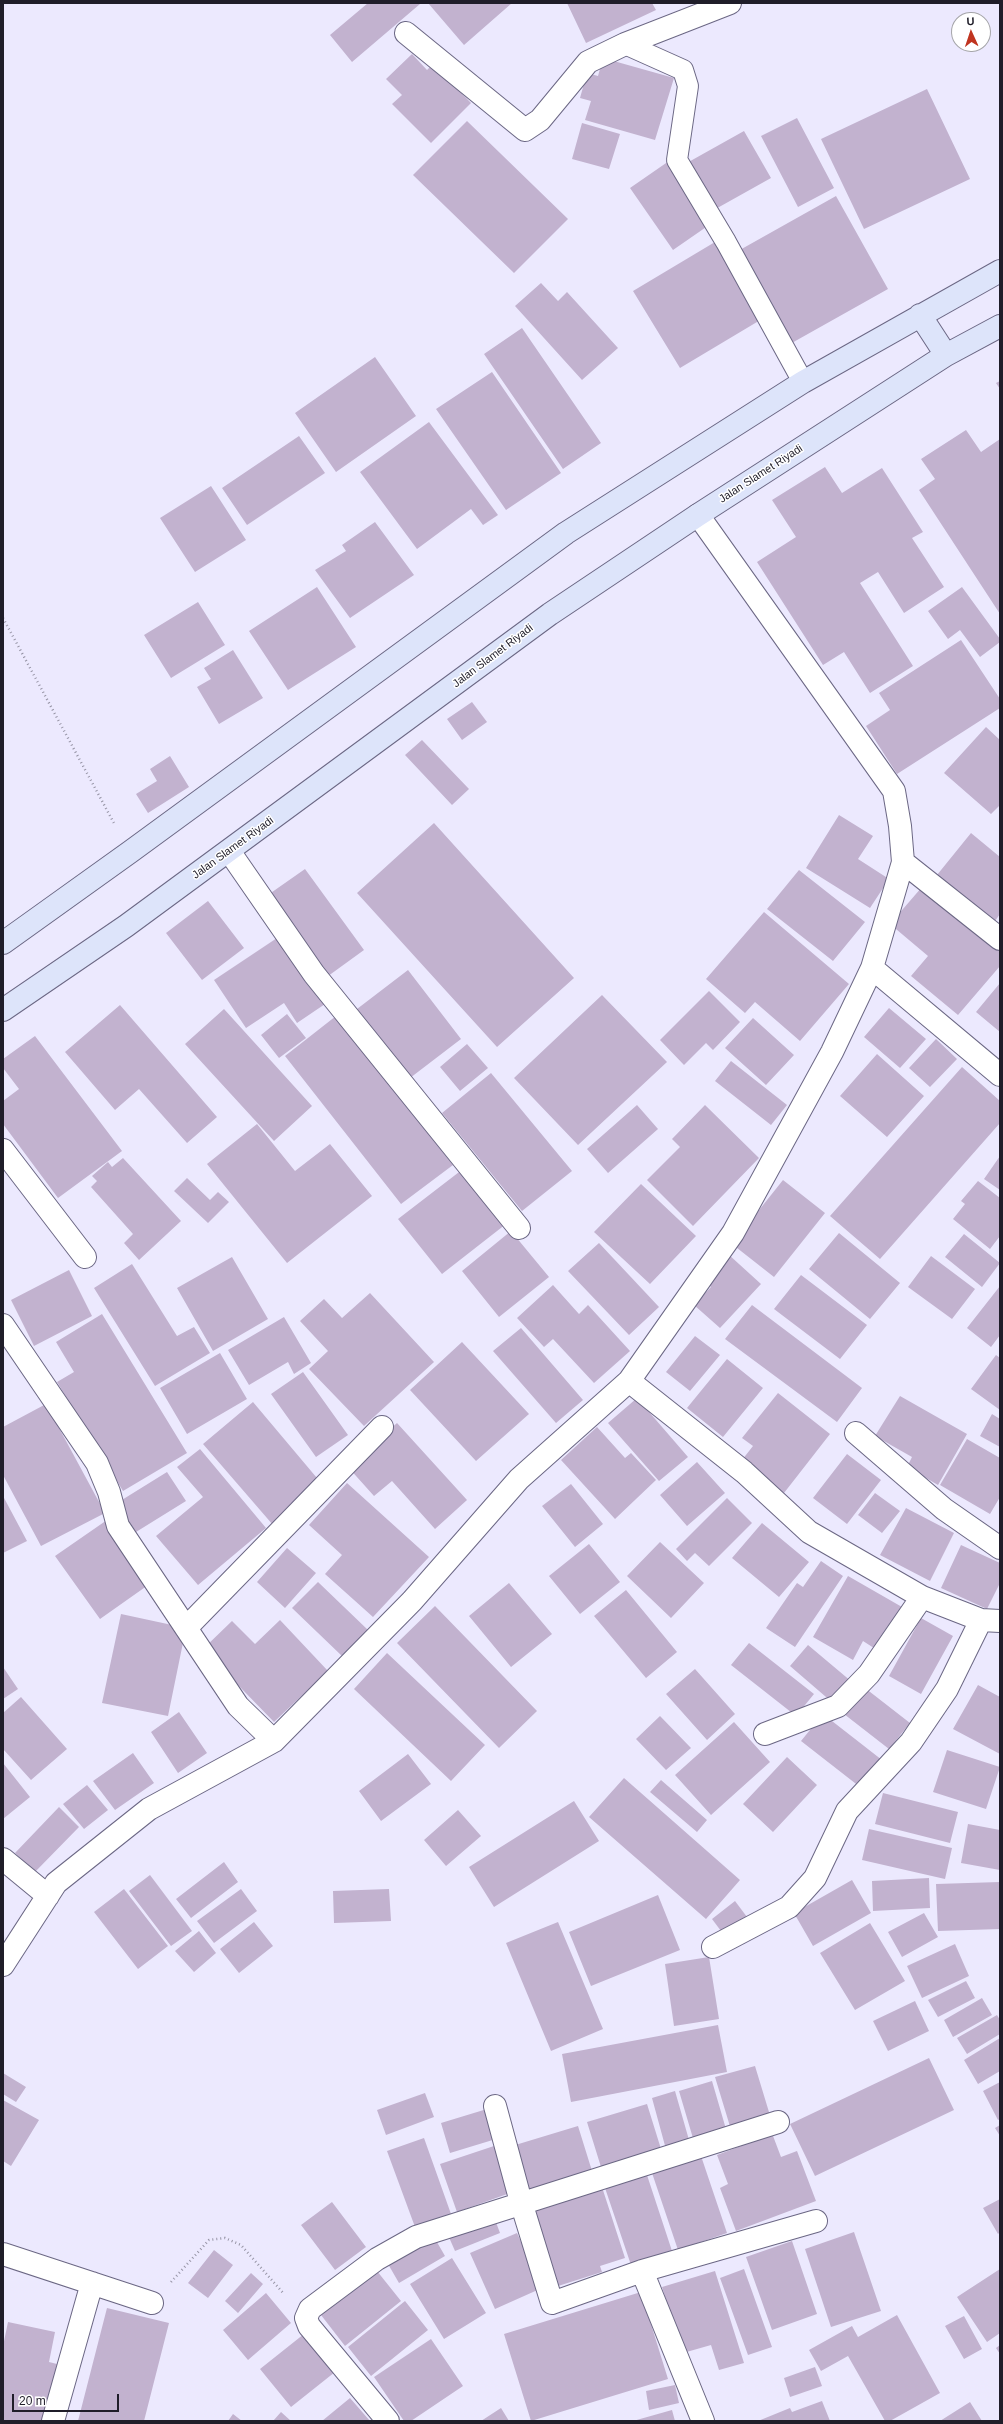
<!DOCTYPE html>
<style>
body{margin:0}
#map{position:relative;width:1003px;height:2424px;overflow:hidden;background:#ece9fe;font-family:Helvetica,sans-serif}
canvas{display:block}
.frame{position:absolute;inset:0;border:4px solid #1f1d29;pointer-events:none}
.north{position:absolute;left:951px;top:12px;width:40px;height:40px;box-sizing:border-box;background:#fff;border:1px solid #a5a5a9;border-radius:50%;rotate:357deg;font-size:11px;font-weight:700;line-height:16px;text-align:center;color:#1f1d29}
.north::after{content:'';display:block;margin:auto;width:14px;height:18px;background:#c03420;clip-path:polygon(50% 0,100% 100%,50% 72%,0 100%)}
.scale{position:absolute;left:12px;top:2394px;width:107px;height:18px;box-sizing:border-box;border:2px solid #1f1d29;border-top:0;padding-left:5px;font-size:12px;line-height:14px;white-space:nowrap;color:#1f1d29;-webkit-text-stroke:3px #fff;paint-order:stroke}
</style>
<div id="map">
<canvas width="1003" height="2424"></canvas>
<div class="frame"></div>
<div class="north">U</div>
<div class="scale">20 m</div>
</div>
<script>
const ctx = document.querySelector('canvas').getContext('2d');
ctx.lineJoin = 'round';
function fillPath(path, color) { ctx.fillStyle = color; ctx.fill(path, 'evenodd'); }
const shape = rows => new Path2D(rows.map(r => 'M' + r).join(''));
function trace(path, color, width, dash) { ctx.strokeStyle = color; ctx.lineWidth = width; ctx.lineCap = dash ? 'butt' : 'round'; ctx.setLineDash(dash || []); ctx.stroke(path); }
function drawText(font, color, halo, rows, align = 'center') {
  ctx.font = font + ' Helvetica,sans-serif'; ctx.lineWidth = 3; ctx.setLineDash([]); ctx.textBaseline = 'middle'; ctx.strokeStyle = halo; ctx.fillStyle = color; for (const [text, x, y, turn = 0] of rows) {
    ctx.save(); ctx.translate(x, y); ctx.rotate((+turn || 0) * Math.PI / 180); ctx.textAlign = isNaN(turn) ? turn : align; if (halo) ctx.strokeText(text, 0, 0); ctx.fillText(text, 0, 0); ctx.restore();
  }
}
fillPath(shape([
 [368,3,420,4,352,62,330,35],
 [428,3,512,3,464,45],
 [567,3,652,3,656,10,586,43],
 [412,54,427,70,433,64,471,103,431,143,392,104,402,95,386,79],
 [603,58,674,78,655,140,585,120,591,101,580,98,587,73,598,76],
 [927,89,970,179,864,229,821,139],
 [797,118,834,188,798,207,761,136],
 [467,121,568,219,514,273,413,175],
 [582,123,620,134,609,169,572,159],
 [744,131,771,178,712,211,685,164],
 [669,161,712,223,673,250,630,188],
 [836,196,888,289,790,344,738,251],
 [715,242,762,319,680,368,633,291],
 [541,283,558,301,567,292,618,348,582,380,515,306],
 [522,328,601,443,563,469,484,354],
 [375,357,416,416,336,472,295,413],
 [492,372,561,473,506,510,436,409],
 [1000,381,1000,389,996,383],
 [429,422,498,515,483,525,471,509,417,549,360,472],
 [966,430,981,452,1000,439,1000,614,919,490,935,479,921,459],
 [299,436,325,473,247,525,222,488],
 [825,467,842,493,882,468,923,532,912,538,944,587,904,613,878,572,860,583,913,666,870,693,844,652,823,665,757,562,796,537,772,500],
 [211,486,246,540,195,572,160,518],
 [375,522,414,575,350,618,315,570,346,551,342,545],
 [317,587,356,647,288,690,249,631],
 [962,587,1000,639,1000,642,980,657,960,630,948,639,928,611],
 [198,602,225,645,171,678,144,635],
 [961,640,1000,699,1000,708,897,774,866,726,890,710,879,693],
 [233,650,263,698,219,724,197,687,211,679,204,668],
 [472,702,487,722,462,740,447,719],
 [986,727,1000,740,1000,805,991,814,944,773],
 [422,740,469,789,452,805,405,755],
 [170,756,189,787,148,813,136,794,157,781,150,769],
 [839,815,873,836,858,859,889,879,870,908,806,868],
 [434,823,574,978,497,1047,357,893],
 [971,833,1000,857,1000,914,995,921,937,875],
 [305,869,364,950,324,979,265,897],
 [799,870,865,922,833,961,767,909],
 [922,887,1000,951,1000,966,958,1015,911,976,928,956,890,924],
 [208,901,244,948,202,980,166,933],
 [764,912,849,984,800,1041,755,1002,745,1013,706,979],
 [283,934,328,1002,297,1023,284,1003,246,1028,214,980],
 [408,970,461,1039,410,1078,357,1009],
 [1000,983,1000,1032,976,1012],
 [709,991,740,1022,713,1050,706,1043,684,1065,660,1040],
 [602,995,667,1062,578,1145,514,1078],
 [120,1005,217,1117,187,1143,139,1089,115,1110,65,1052],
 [889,1008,926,1039,900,1068,864,1037],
 [224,1009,312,1106,274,1141,185,1044],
 [287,1014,306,1038,279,1058,261,1035],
 [336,1016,453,1165,401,1204,285,1056],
 [753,1018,794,1055,766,1085,725,1048],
 [35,1036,122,1151,58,1198,3,1124,3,1101,19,1089,3,1068,3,1059],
 [936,1039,957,1059,930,1087,909,1068],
 [467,1044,488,1068,460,1091,440,1067],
 [877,1054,924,1096,887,1137,840,1096],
 [731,1061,787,1105,771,1125,715,1081],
 [962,1067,1000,1101,1000,1123,880,1259,830,1216],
 [491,1073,572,1171,522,1211,442,1113],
 [637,1105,658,1129,608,1173,587,1149],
 [705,1105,759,1158,693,1226,647,1180,680,1147,672,1139],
 [257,1124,295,1171,330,1144,372,1196,287,1263,207,1164],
 [1000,1156,1000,1190,984,1179],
 [123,1158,181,1221,139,1260,124,1243,133,1234,91,1187,97,1181,92,1176,108,1162,112,1167],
 [463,1169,506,1224,442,1274,398,1219],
 [187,1178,210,1200,218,1192,229,1202,208,1223,174,1191],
 [783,1180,825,1213,774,1277,732,1244],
 [978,1181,1000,1198,1000,1236,990,1249,953,1219,965,1204,961,1201],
 [641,1184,696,1236,650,1284,594,1232],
 [511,1231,549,1277,499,1317,462,1271],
 [839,1233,900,1283,870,1319,809,1269],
 [964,1234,1000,1263,982,1287,945,1257],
 [599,1243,659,1307,629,1335,568,1271],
 [728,1254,761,1284,720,1328,694,1305,711,1287,704,1280],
 [931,1256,975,1289,952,1319,908,1287],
 [232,1257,268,1319,213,1351,177,1288],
 [132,1264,177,1336,194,1327,210,1353,155,1386,94,1288],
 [69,1270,92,1316,34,1346,11,1300],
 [801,1275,867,1325,840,1359,774,1309],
 [553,1285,579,1314,588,1305,630,1351,594,1383,553,1339,544,1347,517,1318],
 [1000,1286,1000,1335,991,1347,967,1328],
 [370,1293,434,1362,364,1426,309,1369,328,1351,300,1321,324,1299,342,1318],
 [752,1305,862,1388,837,1422,725,1339],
 [102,1314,187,1453,123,1491,57,1382,74,1372,56,1342],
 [284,1317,311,1363,294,1374,288,1362,249,1385,228,1350],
 [521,1328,583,1400,556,1423,493,1351],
 [695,1336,720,1355,690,1391,666,1372],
 [462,1342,529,1414,476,1461,410,1390],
 [220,1353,247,1399,187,1434,160,1388],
 [996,1355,1000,1358,1000,1410,971,1389],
 [727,1359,763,1388,723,1437,687,1408],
 [303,1372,348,1435,316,1457,271,1394],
 [778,1393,830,1434,784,1493,742,1460,753,1446,742,1438],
 [900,1396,967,1434,938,1485,907,1467,912,1457,875,1436],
 [637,1398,688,1457,659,1481,608,1423],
 [253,1402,322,1484,273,1525,203,1444],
 [46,1404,105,1513,41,1546,3,1475,3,1427],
 [992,1414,1000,1419,1000,1447,980,1436],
 [397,1423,467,1500,435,1529,392,1481,374,1496,348,1467],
 [597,1427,625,1458,631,1453,656,1480,615,1519,561,1460],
 [967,1439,1000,1458,1000,1497,990,1514,940,1485],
 [200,1449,266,1528,198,1585,156,1536,203,1497,177,1467],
 [847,1454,881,1480,847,1524,813,1498],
 [697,1462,725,1493,687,1526,660,1495],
 [167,1472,186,1501,136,1532,117,1503],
 [347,1483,429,1557,373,1617,325,1574,342,1555,309,1525],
 [571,1484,603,1524,575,1547,542,1506],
 [875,1493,900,1511,882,1533,858,1515],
 [3,1496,27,1541,3,1553],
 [727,1498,752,1523,709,1566,695,1553,687,1561,676,1549],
 [906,1508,954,1533,930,1581,880,1555],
 [107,1520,151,1583,100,1619,55,1556],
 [762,1523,809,1562,779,1597,732,1558],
 [660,1542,704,1583,671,1618,627,1576],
 [589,1544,620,1582,580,1614,549,1576],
 [961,1545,1000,1563,1000,1583,987,1609,941,1588],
 [287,1548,316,1573,285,1608,257,1582],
 [821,1561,843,1576,795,1647,766,1628,797,1583,803,1587],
 [848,1576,902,1607,877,1650,863,1641,853,1660,813,1637],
 [318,1582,368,1630,342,1656,292,1608],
 [509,1583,552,1634,511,1667,469,1616],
 [626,1590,677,1652,646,1678,594,1616],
 [435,1606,537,1711,499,1748,397,1643],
 [121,1614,186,1628,168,1716,102,1703],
 [921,1618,953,1636,921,1694,889,1676],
 [280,1620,328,1671,274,1722,203,1649,232,1621,255,1644],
 [749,1643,814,1694,796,1716,731,1665],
 [808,1645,852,1682,833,1703,790,1666],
 [387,1653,485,1745,451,1781,354,1689],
 [3,1667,18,1689,3,1699],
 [695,1669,735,1714,707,1740,666,1694],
 [978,1685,1000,1697,1000,1754,953,1729],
 [865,1688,910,1723,889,1749,844,1714],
 [21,1697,67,1749,31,1780,3,1749,3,1713],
 [179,1712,207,1753,178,1773,151,1732],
 [823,1714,882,1760,860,1787,801,1741],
 [660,1716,691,1748,666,1770,636,1739],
 [734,1722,770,1762,711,1815,675,1775],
 [947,1750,1000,1767,986,1809,933,1792],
 [133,1753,154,1783,115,1810,93,1781],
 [408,1754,431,1784,381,1821,359,1791],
 [787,1757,817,1785,773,1832,743,1804],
 [3,1763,30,1797,3,1819],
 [624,1778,740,1880,706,1919,589,1817],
 [661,1780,707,1820,697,1832,650,1792],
 [87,1785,108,1810,84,1829,63,1804],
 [883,1793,958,1812,950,1843,875,1824],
 [574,1801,599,1841,494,1907,469,1867],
 [59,1807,79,1827,35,1872,15,1853],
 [458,1810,481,1836,446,1866,424,1840],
 [968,1824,1000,1830,1000,1870,961,1863],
 [869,1829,952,1848,945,1879,862,1860],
 [224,1862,238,1882,191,1918,176,1899],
 [150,1875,192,1931,171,1946,129,1891],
 [929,1878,930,1908,873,1911,872,1881],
 [852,1880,871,1913,813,1946,794,1913],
 [1000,1882,1000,1929,938,1931,936,1884],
 [124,1889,168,1946,138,1969,94,1912],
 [241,1889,257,1911,214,1943,197,1921],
 [389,1889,391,1921,334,1923,333,1891],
 [658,1895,680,1950,591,1986,569,1932],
 [735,1901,747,1917,724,1935,712,1919],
 [924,1913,938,1937,902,1957,888,1932],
 [254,1922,273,1946,239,1973,220,1949],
 [558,1922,603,2029,551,2051,506,1943],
 [870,1923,905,1981,855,2010,820,1953],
 [199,1931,216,1953,194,1972,175,1951],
 [955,1944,969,1976,922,1998,907,1966],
 [709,1957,719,2019,674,2026,665,1964],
 [966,1981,975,1998,938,2017,928,2000],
 [982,1998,992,2015,953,2037,944,2020],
 [915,2001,929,2031,888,2051,873,2021],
 [997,2015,1000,2020,1000,2034,967,2054,957,2038],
 [718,2025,727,2072,571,2102,562,2054],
 [1000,2038,1000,2071,978,2084,964,2060],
 [929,2058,954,2110,815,2176,790,2124],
 [755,2066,772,2122,732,2133,715,2077],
 [3,2073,26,2087,16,2102,3,2094],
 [712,2081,728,2136,695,2145,679,2091],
 [1000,2082,1000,2119,998,2120,983,2091],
 [675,2091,691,2147,667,2153,652,2098],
 [425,2093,434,2117,386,2135,377,2110],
 [3,2100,39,2120,11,2166,3,2161],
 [647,2104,661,2149,601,2167,587,2122],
 [487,2109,496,2139,450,2153,441,2123],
 [1000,2125,1000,2136,995,2128],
 [578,2126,592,2171,526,2191,512,2146],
 [770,2128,781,2157,797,2151,816,2201,736,2231,720,2188,728,2184,717,2155,741,2146,739,2139],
 [424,2138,451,2214,415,2227,387,2151],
 [494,2146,510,2193,457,2212,440,2164],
 [699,2150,727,2233,678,2250,650,2167],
 [645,2169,672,2251,631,2265,603,2182],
 [601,2184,625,2258,600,2266,602,2272,555,2287,530,2207],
 [1000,2199,1000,2232,998,2234,983,2208],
 [332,2202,366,2247,335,2270,301,2225],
 [494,2217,500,2233,455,2251,448,2235],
 [854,2232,881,2311,831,2327,805,2249],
 [517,2233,542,2288,495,2309,470,2253],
 [434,2237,445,2256,399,2283,388,2264],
 [792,2241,817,2314,772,2330,746,2257],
 [214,2250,233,2265,208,2298,188,2283],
 [452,2258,486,2313,444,2339,410,2284],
 [744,2269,772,2347,748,2355,720,2278],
 [1000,2269,1000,2333,987,2342,957,2297],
 [377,2271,401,2301,345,2346,321,2315],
 [715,2271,744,2363,719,2370,711,2345,683,2353,662,2287],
 [251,2273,263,2284,238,2313,225,2301],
 [641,2292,668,2379,531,2421,504,2334],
 [266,2293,291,2323,248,2360,223,2330],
 [405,2301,428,2330,371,2376,348,2347],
 [107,2308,169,2323,144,2421,78,2421],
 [897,2315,940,2393,890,2421,885,2421,848,2356,821,2371,809,2350,852,2326,858,2337],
 [964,2316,982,2349,964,2359,945,2326],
 [8,2322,55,2332,49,2362,57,2364,45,2421,3,2421,3,2346],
 [304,2334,335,2372,291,2407,260,2369],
 [431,2339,463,2386,411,2421,404,2421,374,2377],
 [1000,2345,1000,2354,996,2348],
 [815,2367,822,2386,790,2397,784,2378],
 [675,2385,679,2403,649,2410,646,2391],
 [350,2398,370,2421,322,2421],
 [822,2401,830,2421,758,2421,790,2408,792,2412],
 [970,2402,982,2421,940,2421],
 [501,2408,509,2421,481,2421],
 [672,2410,675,2421,633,2421],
 [281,2412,291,2421,273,2421],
 [233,2414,242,2421,228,2421]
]), '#c2b2cf');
const service = shape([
 [625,44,683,70,688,86,677,160,726,242,803,382]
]);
const minor = shape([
 [406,33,525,130,540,120,588,62,625,44,730,3],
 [229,851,314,974,519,1228],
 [903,862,1000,939],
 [872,968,1000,1075],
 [3,1150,85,1257],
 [3,1325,97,1463,109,1492,118,1526,238,1706,274,1741],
 [629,1381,744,1472,809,1532,922,1597,981,1620,1000,1621],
 [856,1433,944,1509,1000,1548],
 [186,1628,382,1427],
 [765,1734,838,1706,869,1674,922,1597],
 [3,1859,48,1896],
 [713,1947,789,1907,815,1878,847,1811,911,1742,947,1689,981,1620],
 [3,1965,56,1883,149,1809,274,1741,412,1601,519,1479,629,1381,733,1233,832,1052,872,968,903,862,900,826,894,791,698,515],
 [495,2106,521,2202,552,2303,642,2271,816,2221],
 [3,2254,152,2303],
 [642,2271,703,2421],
 [53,2421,92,2283],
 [388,2421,309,2326,306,2318,310,2309,377,2259,416,2237,778,2122]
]);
const secondary = shape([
 [920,315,946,355],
 [3,943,130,852,566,533,803,382,1000,271],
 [3,1010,126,926,550,614,698,515,946,355,1000,326]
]);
trace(service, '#6b6784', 22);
trace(minor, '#6b6784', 24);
trace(secondary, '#6b6784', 24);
trace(shape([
 [3,618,115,825],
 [171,2282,209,2240,225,2238,241,2245,284,2294]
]), '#9694a5', 2.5, [1, 3]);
trace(service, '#fff', 20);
trace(minor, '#fff', 22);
trace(secondary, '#dde4fa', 22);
drawText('11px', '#1f1d29', '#fff', [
 ["Jalan Slamet Riyadi",761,474,-33],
 ["Jalan Slamet Riyadi",493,656,-37],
 ["Jalan Slamet Riyadi",233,848,-36]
]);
</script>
